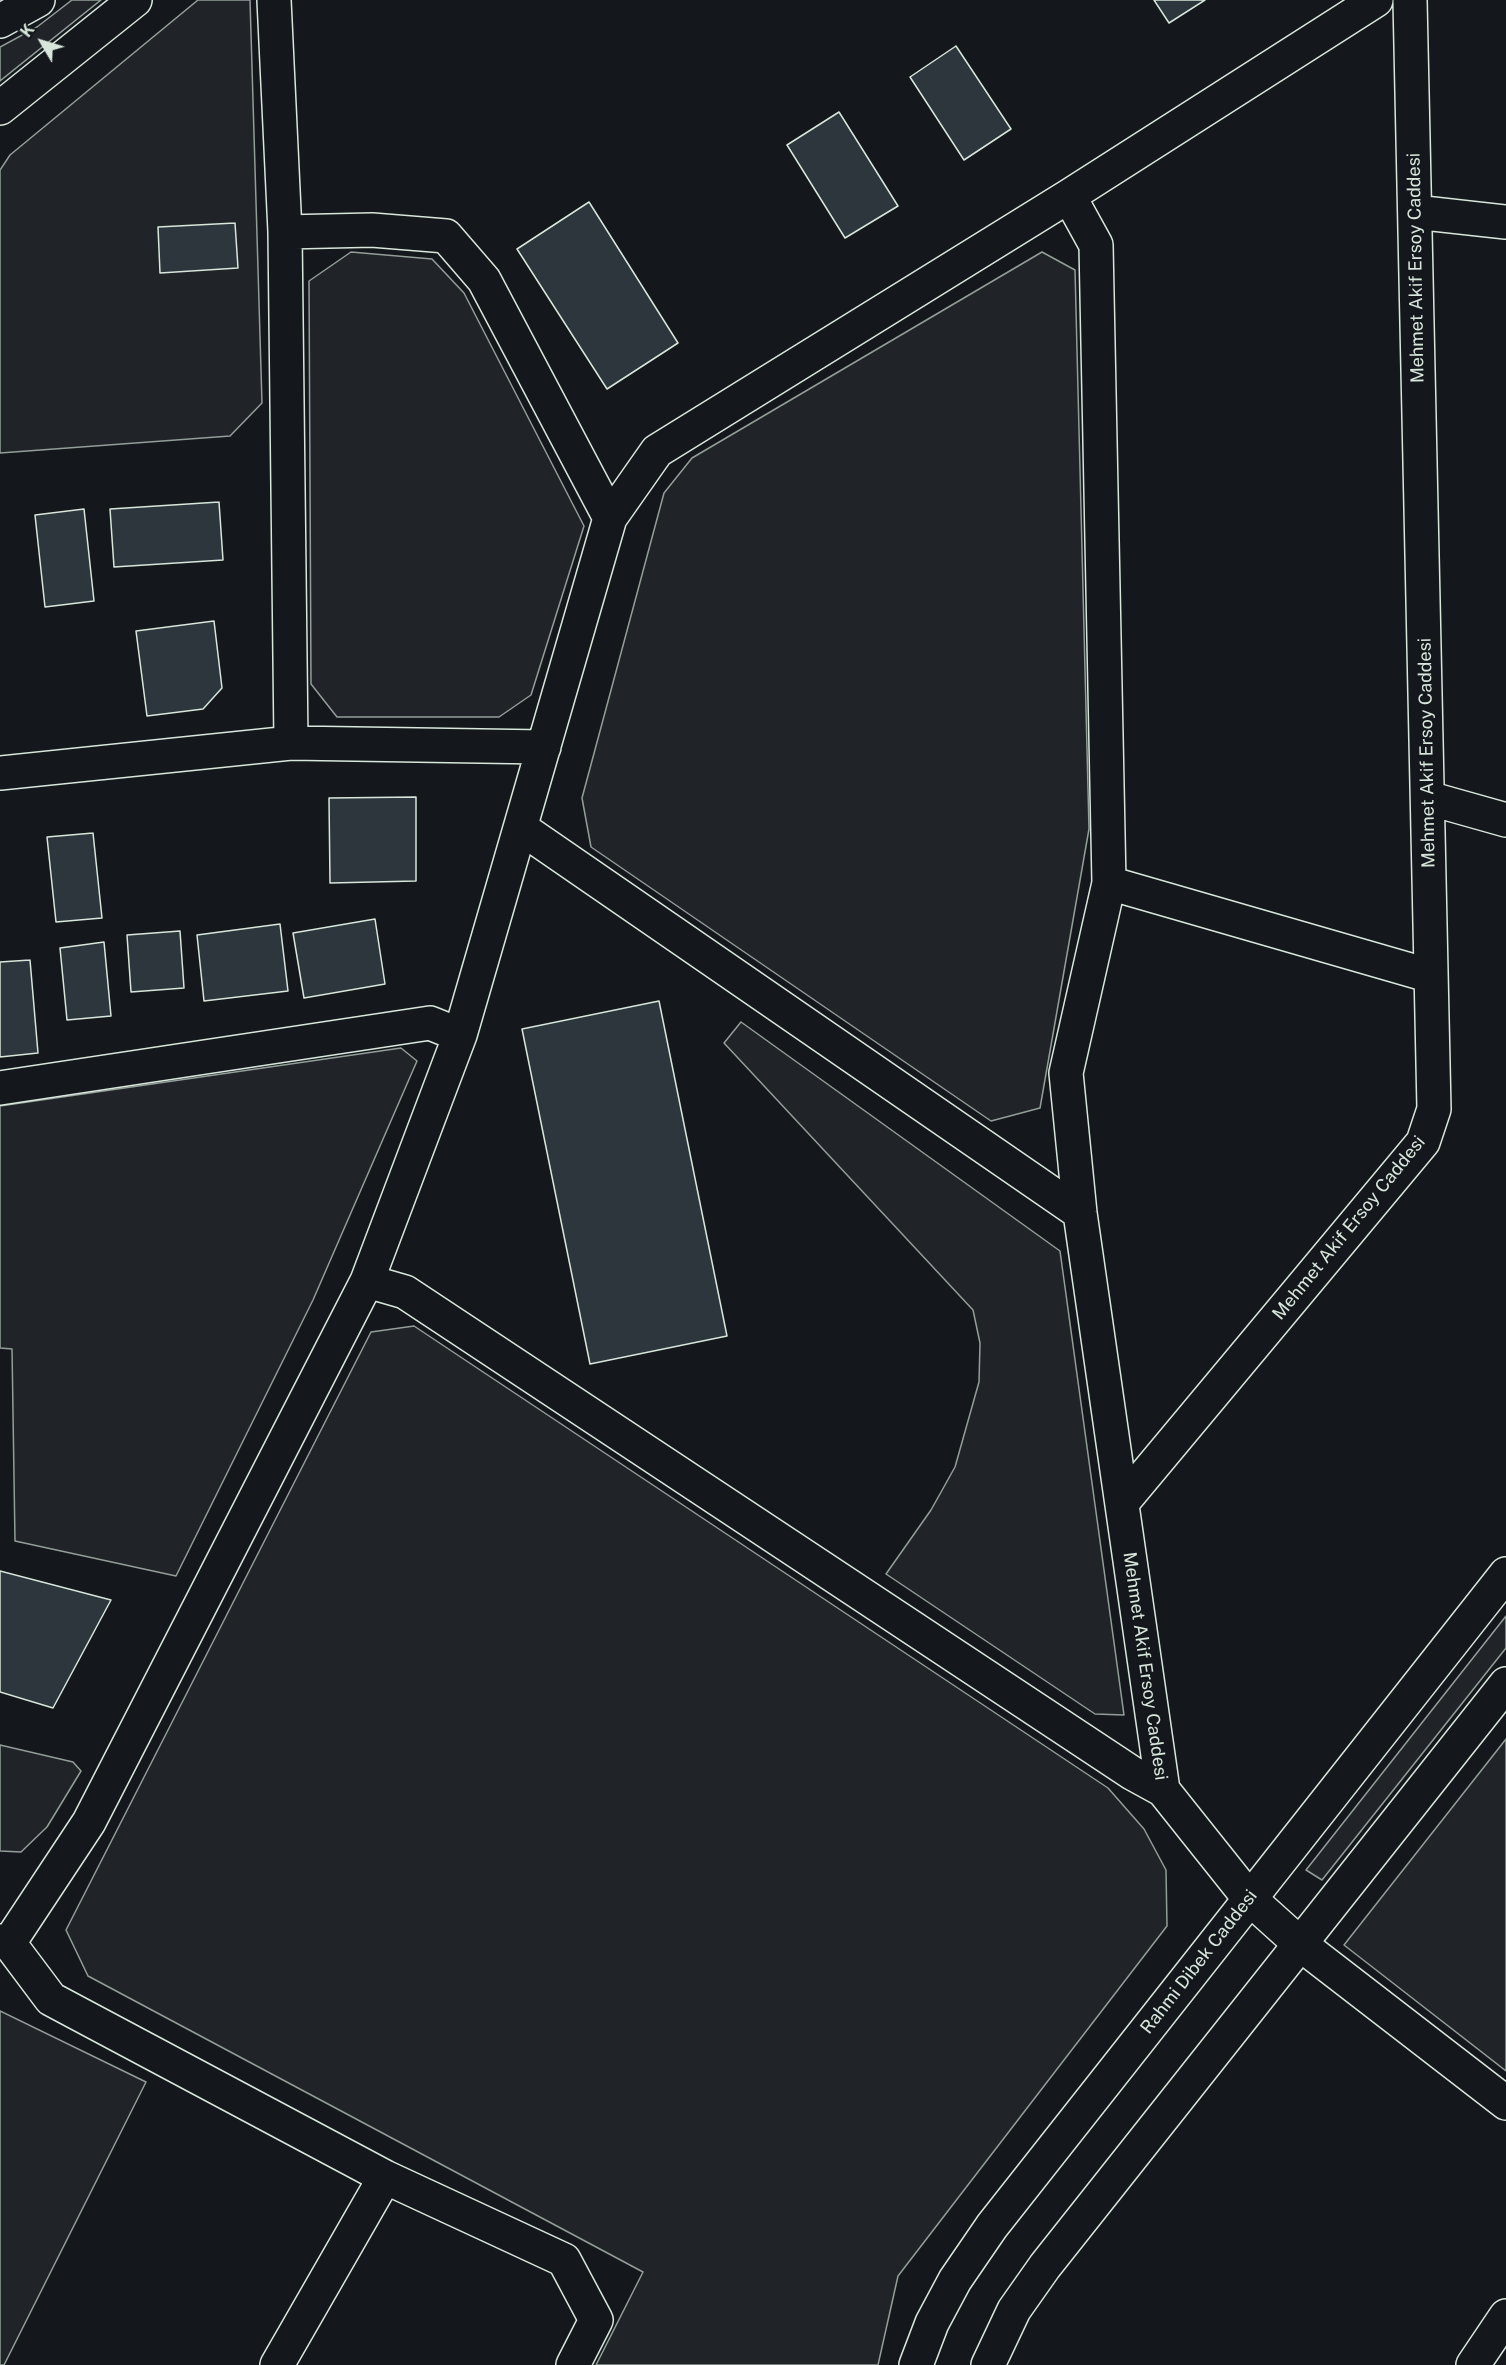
<!DOCTYPE html>
<style>
body{margin:0}
#map{position:relative;width:1506px;height:2365px;overflow:hidden;background:#14181c;font-family:"Public Sans",sans-serif}
canvas{display:block}
.north{position:absolute;left:12px;top:12px;width:60px;height:60px;-webkit-text-stroke:4px #14181c;paint-order:stroke;rotate:308deg;font-size:16px;font-weight:700;line-height:24px;text-align:center;color:#d8e6dc}
.north::after{content:'';display:block;margin:auto;width:21px;height:27px;background:#d8e6dc;clip-path:polygon(50% 0,100% 100%,50% 72%,0 100%)}
</style>
<div id="map">
<canvas width="1506" height="2365"></canvas>
<div class="north">K</div>
</div>
<script>
const ctx = document.querySelector('canvas').getContext('2d');
ctx.lineJoin = 'round';
function fillPath(path, color) { ctx.fillStyle = color; ctx.fill(path, 'evenodd'); }
const shape = rows => new Path2D(rows.map(r => 'M' + r).join(''));
function trace(path, color, width, dash) { ctx.strokeStyle = color; ctx.lineWidth = width; ctx.lineCap = dash ? 'butt' : 'round'; ctx.setLineDash(dash || []); ctx.stroke(path); }
function drawText(font, color, halo, rows, align = 'center') {
  ctx.font = font + ' "Public Sans",sans-serif'; ctx.lineWidth = 4.5; ctx.setLineDash([]); ctx.textBaseline = 'middle'; ctx.strokeStyle = halo; ctx.fillStyle = color; for (const [text, x, y, turn = 0] of rows) {
    ctx.save(); ctx.translate(x, y); ctx.rotate((+turn || 0) * Math.PI / 180); ctx.textAlign = isNaN(turn) ? turn : align; if (halo) ctx.strokeText(text, 0, 0); ctx.fillText(text, 0, 0); ctx.restore();
  }
}
const green = shape([
 [72,0,101,0,0,81,0,47,37,27,72,0],
 [198,0,250,0,262,403,230,436,0,453,0,170,10,155,198,0],
 [351,252,432,259,464,293,584,526,531,695,499,717,337,717,311,684,309,281,351,252],
 [1042,252,1075,270,1089,829,1040,1108,991,1121,591,847,582,798,664,493,692,458,1042,252],
 [741,1022,1060,1251,1124,1715,1095,1714,886,1574,931,1510,955,1467,979,1382,980,1343,973,1310,724,1043,741,1022],
 [401,1048,417,1061,313,1300,176,1576,15,1541,12,1349,0,1348,0,1106,401,1048],
 [414,1326,1108,1788,1144,1829,1166,1870,1167,1926,898,2276,878,2365,596,2365,643,2272,88,1976,66,1930,371,1332,414,1326],
 [1506,1616,1506,1648,1322,1880,1306,1870,1506,1616],
 [1506,1739,1506,2071,1344,1945,1506,1739],
 [0,1745,73,1762,81,1771,47,1827,21,1852,0,1851,0,1745],
 [0,2011,146,2082,4,2365,0,2365,0,2011]
]);
fillPath(green, '#202428');
trace(green, '#939e99', 1.5);
const building = shape([
 [1154,0,1205,0,1169,23,1154,0],
 [956,46,1011,129,964,160,910,77,956,46],
 [839,112,898,206,845,238,787,145,839,112],
 [589,202,678,343,607,389,517,249,589,202],
 [235,223,238,268,160,273,158,227,235,223],
 [219,502,223,560,114,567,110,509,219,502],
 [84,509,94,601,45,607,35,515,84,509],
 [214,621,222,688,203,709,147,716,136,631,214,621],
 [416,797,416,881,330,883,329,798,416,797],
 [93,833,102,918,56,922,47,837,93,833],
 [375,919,385,984,304,998,293,933,375,919],
 [280,924,288,991,204,1001,197,935,280,924],
 [180,931,184,988,131,992,127,935,180,931],
 [104,942,111,1016,67,1020,60,948,104,942],
 [30,960,38,1053,0,1057,0,962,30,960],
 [659,1001,727,1336,590,1364,522,1029,659,1001],
 [0,1571,111,1600,53,1708,0,1692,0,1571]
]);
fillPath(building, '#2c363c');
trace(building, '#d8e6dc', 1.5);
const street = shape([
 [274,0,285,232,291,743],
 [1069,196,1096,245,1109,883,1066,1073,1080,1213,1163,1790,1249,1898,1300,1944,1506,2103],
 [1415,212,1506,222],
 [285,232,372,230,446,236,484,280,610,518],
 [0,773,291,743,544,747],
 [1428,798,1506,820],
 [521,828,1080,1213],
 [1109,883,1431,976],
 [0,1088,430,1023,460,1035],
 [367,1281,405,1292,1132,1773,1163,1790],
 [1122,1503,1423,1142,1434,1109,1410,0],
 [0,1941,9,1943,51,1999,385,2177,564,2260,596,2320,573,2365],
 [9,1943,89,1822,367,1281,460,1035,610,518,657,451,1069,196,1376,0],
 [277,2365,385,2177],
 [1473,2365,1506,2316]
]);
const secondary = shape([
 [916,2365,932,2323,955,2280,992,2226,1506,1574],
 [988,2365,1014,2310,1045,2266,1506,1684]
]);
const primary = shape([
 [0,21,38,0],
 [0,108,135,0]
]);
trace(street, '#d8e6dc', 36);
trace(secondary, '#d8e6dc', 36);
trace(primary, '#d8e6dc', 36);
trace(street, '#14181c', 33);
trace(secondary, '#14181c', 33);
trace(primary, '#14181c', 33);
drawText('18px', '#d8e6dc', '#14181c', [
 ["Mehmet Akif Ersoy Caddesi",1416,268,-91],
 ["Mehmet Akif Ersoy Caddesi",1427,753,-91],
 ["Mehmet Akif Ersoy Caddesi",1349,1228,-51],
 ["Mehmet Akif Ersoy Caddesi",1145,1666,82],
 ["Rahmi Dibek Caddesi",1199,1962,-52]
]);
</script>
